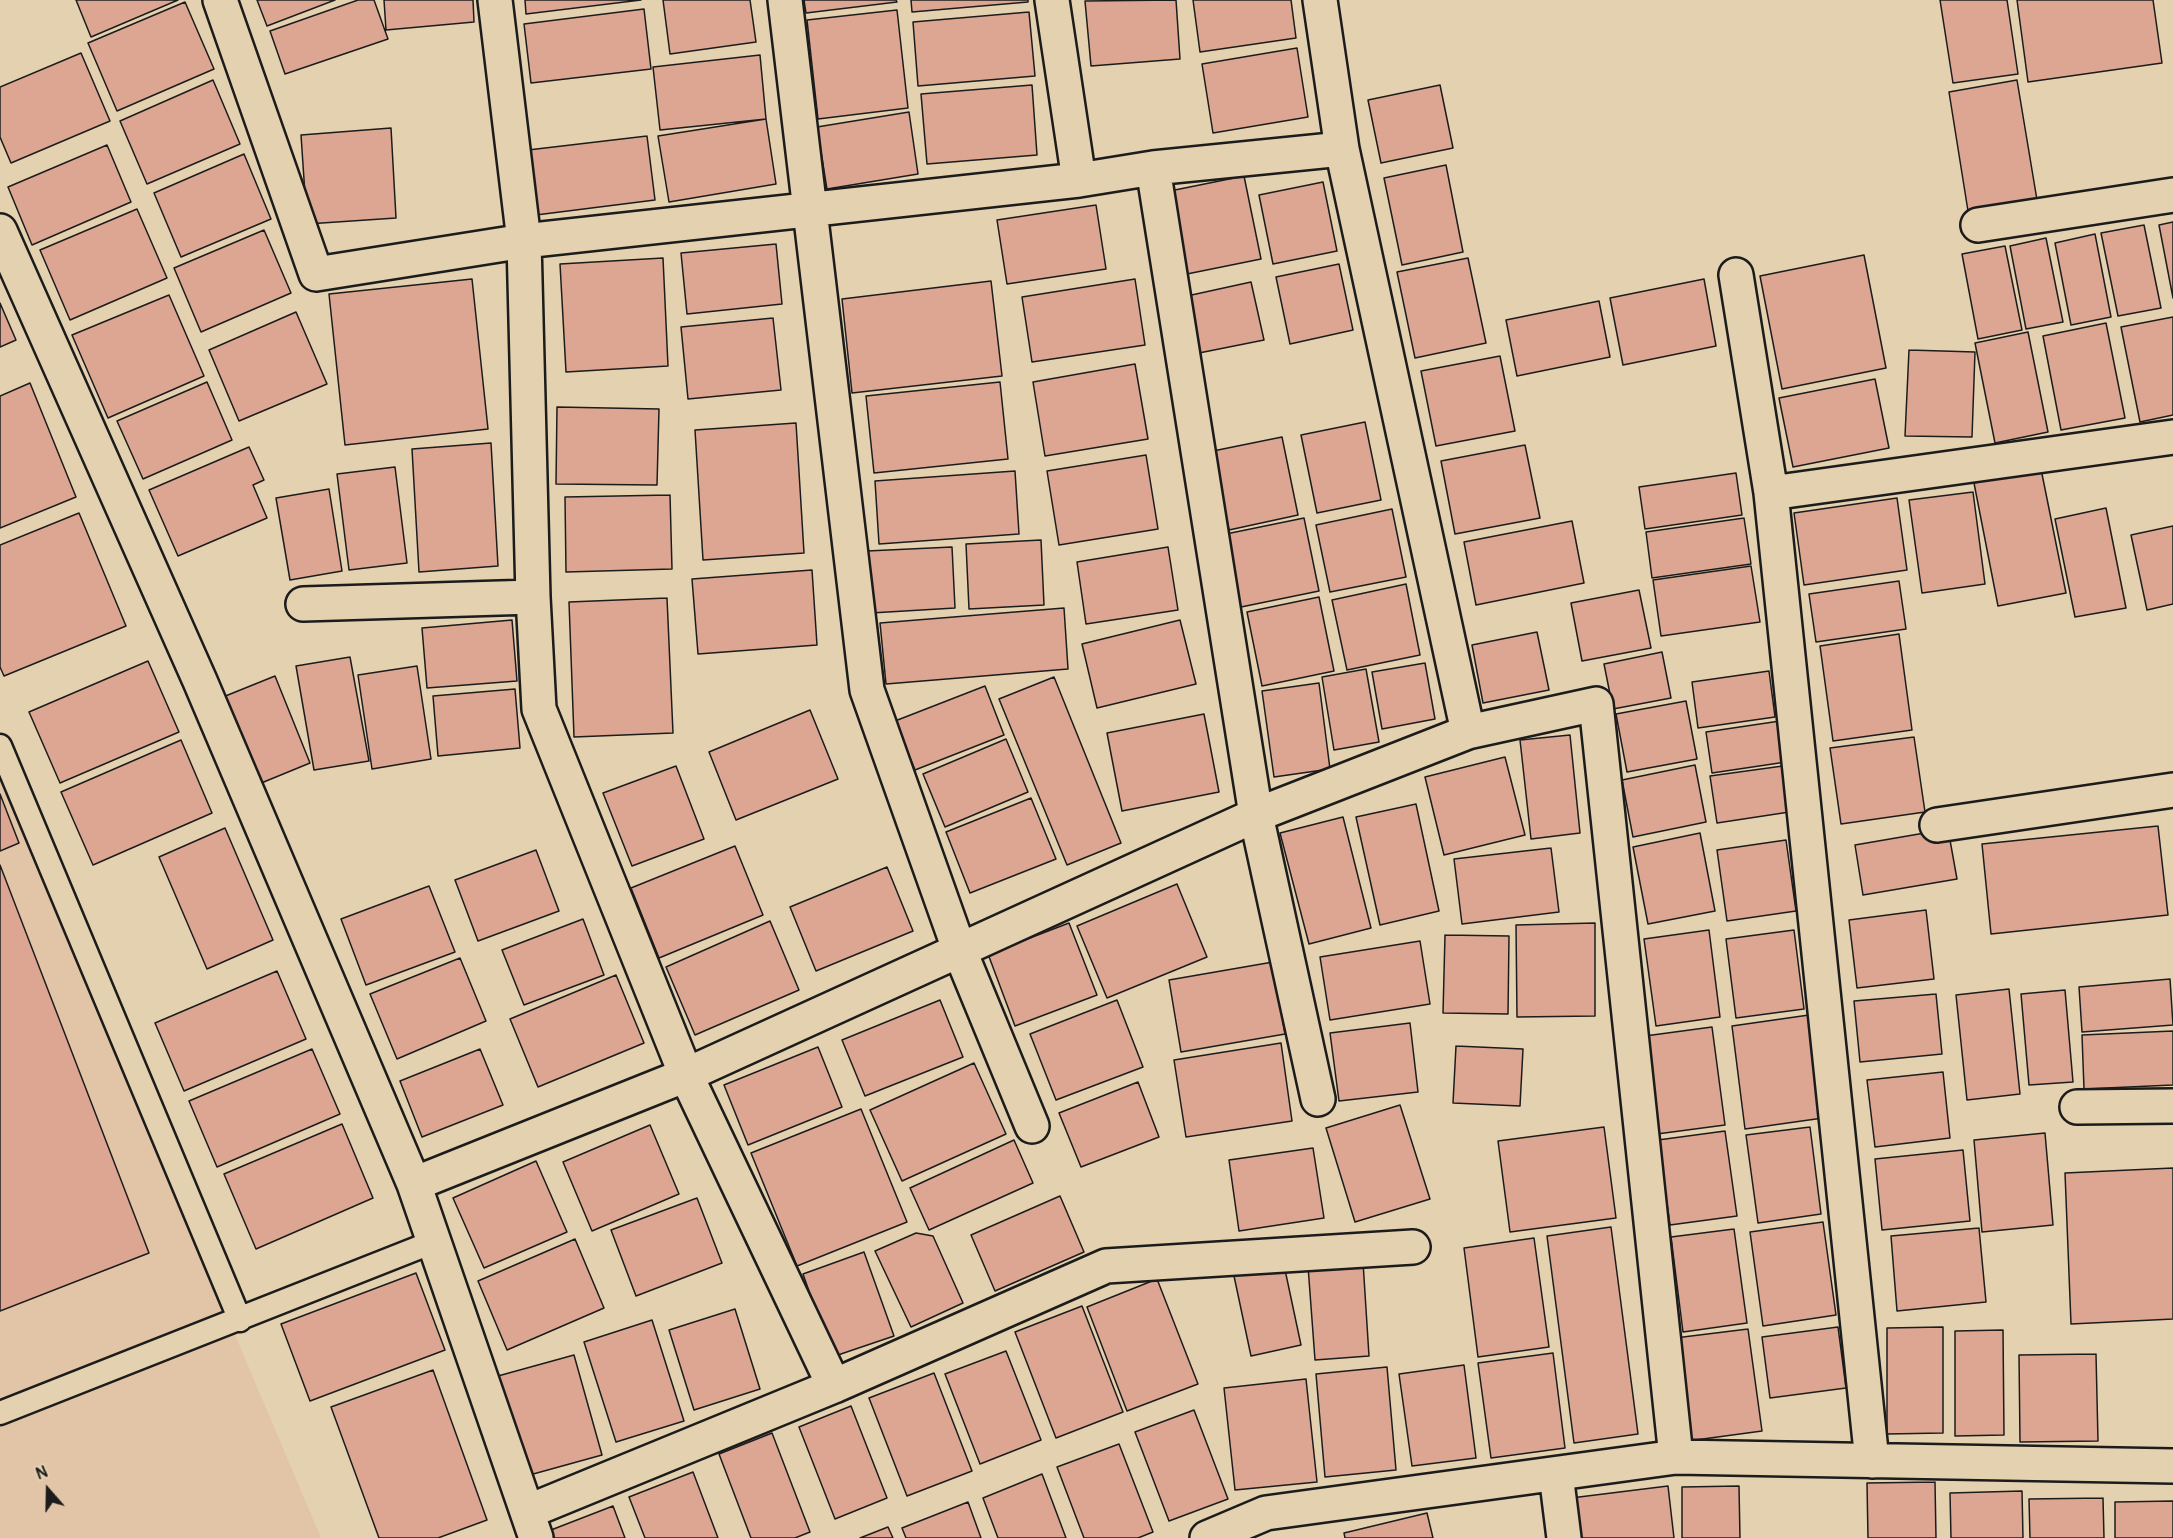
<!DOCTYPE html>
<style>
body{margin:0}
#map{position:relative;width:2173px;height:1538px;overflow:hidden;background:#e4d1af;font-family:Pangolin,sans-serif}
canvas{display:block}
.north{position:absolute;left:18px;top:1460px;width:60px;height:60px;-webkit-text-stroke:4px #e4d1af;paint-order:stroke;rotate:340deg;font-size:16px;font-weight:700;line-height:24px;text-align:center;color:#1c1c1c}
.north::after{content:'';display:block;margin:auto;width:21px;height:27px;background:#1c1c1c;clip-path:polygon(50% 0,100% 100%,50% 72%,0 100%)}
</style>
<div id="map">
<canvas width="2173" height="1538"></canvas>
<div class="north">N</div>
</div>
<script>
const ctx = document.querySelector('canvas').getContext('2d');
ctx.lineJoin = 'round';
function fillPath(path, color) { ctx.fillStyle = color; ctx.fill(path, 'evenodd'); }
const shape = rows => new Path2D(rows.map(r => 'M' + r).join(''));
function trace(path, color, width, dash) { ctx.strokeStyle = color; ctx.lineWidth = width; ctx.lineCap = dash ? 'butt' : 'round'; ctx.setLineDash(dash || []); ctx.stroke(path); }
fillPath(shape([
 [0,780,321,1538,0,1538]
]), '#e2c4a6');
const building = shape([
 [76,0,178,0,91,37,76,0],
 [257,0,335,0,267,26,257,0],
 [358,0,374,0,388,39,285,74,270,31,358,0],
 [384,0,473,0,474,22,386,30,384,0],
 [525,0,641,0,526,14,525,0],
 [663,0,750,0,756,42,670,54,663,0],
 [804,0,896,0,897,2,806,13,804,0],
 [911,0,1028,0,1028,2,912,12,911,0],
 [1176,0,1180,59,1091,66,1085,1,1176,0],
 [1193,0,1291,0,1296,38,1200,52,1193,0],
 [1940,0,2007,0,2018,74,1953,83,1940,0],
 [2017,0,2153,0,2162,63,2028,82,2017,0],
 [185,2,214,69,117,111,88,43,185,2],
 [644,9,651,69,531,83,524,24,644,9],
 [897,10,908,108,818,119,807,20,897,10],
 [1029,12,1035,76,918,86,913,22,1029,12],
 [1297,48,1308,117,1213,133,1202,64,1297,48],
 [81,53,110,121,11,163,0,137,0,87,81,53],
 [760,55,766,119,660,130,653,67,760,55],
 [213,80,240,144,147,184,120,121,213,80],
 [2017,80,2037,200,1968,211,1949,92,2017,80],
 [1032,85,1037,155,927,164,921,94,1032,85],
 [1440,85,1453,148,1381,163,1368,100,1440,85],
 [909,112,918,174,827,189,817,127,909,112],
 [766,119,776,184,669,202,658,136,766,119],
 [391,128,396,218,307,224,301,135,391,128],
 [647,136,655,200,536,215,528,150,647,136],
 [107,145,131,202,32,245,8,187,107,145],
 [244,154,271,219,181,257,154,193,244,154],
 [1446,165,1463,252,1402,265,1384,178,1446,165],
 [1244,176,1261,259,1182,275,1165,192,1244,176],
 [1323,182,1337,251,1273,264,1259,195,1323,182],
 [1096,205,1106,269,1007,284,997,220,1096,205],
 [137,209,167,278,70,320,40,250,137,209],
 [2173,222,2173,298,2159,225,2173,222],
 [2144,225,2161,308,2118,316,2101,233,2144,225],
 [264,230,291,293,201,332,174,268,264,230],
 [2095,234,2111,317,2071,325,2055,243,2095,234],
 [2046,238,2063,322,2026,329,2010,246,2046,238],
 [776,244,782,304,687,314,681,253,776,244],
 [2005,246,2022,330,1978,339,1962,254,2005,246],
 [1864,255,1886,368,1782,389,1760,276,1864,255],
 [663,258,668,366,566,372,560,264,663,258],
 [1468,258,1486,343,1415,358,1397,272,1468,258],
 [1339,264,1353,330,1290,344,1276,277,1339,264],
 [472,279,488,429,345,445,329,294,472,279],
 [1135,279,1145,345,1032,362,1022,297,1135,279],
 [1704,279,1716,346,1623,365,1610,298,1704,279],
 [991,281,1002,376,852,393,842,299,991,281],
 [1251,282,1264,340,1199,353,1187,296,1251,282],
 [169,295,204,376,108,418,72,335,169,295],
 [1599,301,1610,357,1517,376,1506,320,1599,301],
 [0,303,16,340,0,347,0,303],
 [296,312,327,384,239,421,209,350,296,312],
 [2173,317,2173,415,2140,422,2121,327,2173,317],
 [773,318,781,390,688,399,681,327,773,318],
 [2106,323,2125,418,2061,430,2043,336,2106,323],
 [2028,332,2048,432,1995,443,1975,343,2028,332],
 [1909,350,1975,352,1972,437,1905,436,1909,350],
 [1500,356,1515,431,1436,446,1421,371,1500,356],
 [1135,364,1148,439,1045,456,1033,382,1135,364],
 [1875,379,1889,448,1793,467,1779,398,1875,379],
 [207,382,232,440,143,479,117,421,207,382],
 [1000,382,1008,459,874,473,866,396,1000,382],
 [30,383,76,497,0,528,0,396,30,383],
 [557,407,659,409,657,485,556,484,557,407],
 [1365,422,1381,500,1317,513,1301,435,1365,422],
 [796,423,804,553,703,560,695,430,796,423],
 [1282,437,1298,515,1229,530,1213,451,1282,437],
 [491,443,498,566,419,572,412,449,491,443],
 [1525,445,1540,518,1455,534,1441,461,1525,445],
 [249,447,264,480,253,485,267,518,178,556,149,490,249,447],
 [1146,455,1158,529,1059,545,1047,471,1146,455],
 [395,467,407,563,349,570,337,474,395,467],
 [2041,469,2066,593,1998,606,1974,483,2041,469],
 [1015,471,1019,534,879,544,875,481,1015,471],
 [1736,473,1742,515,1645,529,1639,487,1736,473],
 [329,489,342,571,290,580,276,498,329,489],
 [1973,492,1985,584,1922,593,1909,500,1973,492],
 [670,495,672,569,566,572,565,497,670,495],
 [1897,498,1907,570,1804,585,1794,513,1897,498],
 [2106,508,2126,608,2075,617,2055,519,2106,508],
 [1392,509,1406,577,1330,592,1316,525,1392,509],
 [79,513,126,626,4,676,0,667,0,545,79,513],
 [1304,518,1319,591,1241,607,1226,534,1304,518],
 [1744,518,1751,564,1652,578,1646,532,1744,518],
 [1572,521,1584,583,1476,605,1464,542,1572,521],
 [2173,526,2173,604,2147,610,2131,535,2173,526],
 [1041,540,1044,605,969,609,966,544,1041,540],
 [952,547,955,608,871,613,867,551,952,547],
 [1168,547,1178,610,1086,624,1077,562,1168,547],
 [1751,566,1760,622,1661,636,1653,580,1751,566],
 [812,570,817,645,698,654,692,579,812,570],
 [1899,581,1906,629,1816,642,1809,594,1899,581],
 [1406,584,1420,655,1347,670,1332,600,1406,584],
 [1639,590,1651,648,1582,661,1571,603,1639,590],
 [1319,597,1334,671,1262,686,1247,612,1319,597],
 [667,598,673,733,574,737,569,602,667,598],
 [1064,608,1068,669,886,684,880,623,1064,608],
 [512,620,517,681,427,688,422,628,512,620],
 [1180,620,1196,684,1097,708,1082,644,1180,620],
 [1537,632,1549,690,1483,703,1472,645,1537,632],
 [1899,634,1912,730,1833,741,1820,646,1899,634],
 [1662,652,1671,698,1613,709,1604,664,1662,652],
 [350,657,369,761,314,770,296,666,350,657],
 [148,661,179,732,60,783,29,712,148,661],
 [1425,663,1435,719,1382,729,1372,672,1425,663],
 [417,666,431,759,372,769,358,675,417,666],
 [1366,669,1379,742,1334,750,1322,677,1366,669],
 [1769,671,1775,717,1698,728,1692,682,1769,671],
 [275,676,310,763,254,786,218,699,275,676],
 [1054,677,1121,843,1067,865,999,699,1054,677],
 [1319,683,1330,769,1274,777,1262,691,1319,683],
 [985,686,1004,735,915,770,895,721,985,686],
 [515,689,520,748,438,756,433,696,515,689],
 [1686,701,1697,759,1627,772,1616,714,1686,701],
 [810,710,838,779,736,820,709,752,810,710],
 [1204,714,1219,792,1122,811,1107,733,1204,714],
 [1780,721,1786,762,1712,773,1706,732,1780,721],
 [1570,735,1580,833,1531,839,1520,740,1570,735],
 [1914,737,1925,812,1841,824,1830,748,1914,737],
 [1006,739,1028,792,945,827,923,774,1006,739],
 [181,740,212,813,93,865,61,792,181,740],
 [1505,757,1525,835,1444,855,1425,777,1505,757],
 [1695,765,1706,822,1633,837,1622,780,1695,765],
 [1790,765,1796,811,1717,823,1710,776,1790,765],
 [676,766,704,839,632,866,603,793,676,766],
 [0,794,19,843,0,851,0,794],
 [1031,798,1056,859,970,893,946,832,1031,798],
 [1416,804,1439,911,1380,925,1356,817,1416,804],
 [1343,817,1371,928,1309,944,1280,833,1343,817],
 [2158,826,2168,915,1991,934,1982,844,2158,826],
 [225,828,273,940,207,969,159,857,225,828],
 [1948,829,1957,879,1863,895,1855,845,1948,829],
 [1700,833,1715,911,1648,924,1633,847,1700,833],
 [1786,840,1796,911,1727,921,1717,850,1786,840],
 [735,846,763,915,659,958,631,888,735,846],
 [1551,848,1559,912,1462,924,1454,859,1551,848],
 [536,850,559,911,478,941,455,880,536,850],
 [0,865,149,1253,0,1311,0,865],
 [887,867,913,931,816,971,790,907,887,867],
 [1177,884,1207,957,1107,998,1077,926,1177,884],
 [429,886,455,952,366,985,341,919,429,886],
 [1926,910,1934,979,1857,988,1849,920,1926,910],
 [583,919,604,975,524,1005,502,950,583,919],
 [770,921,799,990,695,1035,666,967,770,921],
 [1069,923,1097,995,1015,1026,988,954,1069,923],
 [1595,923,1595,1016,1517,1017,1516,925,1595,923],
 [1709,930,1720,1017,1656,1026,1644,939,1709,930],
 [1794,930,1804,1009,1736,1018,1726,939,1794,930],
 [1445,935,1509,936,1508,1014,1443,1013,1445,935],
 [1420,941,1430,1004,1330,1020,1320,957,1420,941],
 [460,958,486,1021,397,1059,370,994,460,958],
 [1273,962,1285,1034,1181,1052,1169,980,1273,962],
 [277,971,306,1039,184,1091,155,1023,277,971],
 [616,975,644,1043,538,1087,510,1019,616,975],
 [2170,979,2173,1025,2082,1032,2079,987,2170,979],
 [2009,989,2020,1094,1967,1100,1956,995,2009,989],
 [2065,990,2073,1082,2029,1085,2021,994,2065,990],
 [1936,994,1942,1054,1860,1062,1854,1001,1936,994],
 [940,1000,963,1057,865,1096,842,1040,940,1000],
 [1117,1000,1143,1067,1056,1100,1030,1034,1117,1000],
 [1809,1015,1823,1118,1745,1129,1732,1026,1809,1015],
 [1410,1023,1418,1092,1339,1101,1330,1033,1410,1023],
 [1712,1027,1725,1125,1657,1134,1645,1036,1712,1027],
 [2173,1031,2173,1085,2084,1089,2082,1035,2173,1031],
 [1281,1043,1292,1121,1186,1137,1174,1060,1281,1043],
 [1456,1046,1523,1049,1520,1106,1453,1103,1456,1046],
 [818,1047,842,1107,748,1145,724,1085,818,1047],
 [312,1049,340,1114,217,1167,189,1101,312,1049],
 [480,1049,503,1105,422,1137,400,1081,480,1049],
 [974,1063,1006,1134,902,1181,870,1110,974,1063],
 [1943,1072,1950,1138,1875,1147,1867,1080,1943,1072],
 [1138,1082,1159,1137,1081,1167,1059,1113,1138,1082],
 [1400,1105,1430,1199,1355,1222,1326,1128,1400,1105],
 [861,1109,907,1222,797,1266,751,1153,861,1109],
 [342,1124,373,1198,256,1249,224,1174,342,1124],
 [650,1125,679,1194,592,1231,563,1162,650,1125],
 [1604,1127,1616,1218,1510,1232,1498,1141,1604,1127],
 [1810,1127,1821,1214,1758,1223,1746,1135,1810,1127],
 [1725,1131,1737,1216,1670,1225,1658,1140,1725,1131],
 [2045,1133,2053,1225,1982,1232,1974,1140,2045,1133],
 [1014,1140,1033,1183,929,1230,910,1188,1014,1140],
 [1313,1148,1324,1218,1239,1231,1229,1160,1313,1148],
 [1963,1150,1970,1221,1882,1230,1875,1159,1963,1150],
 [536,1161,567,1232,484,1268,453,1198,536,1161],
 [2173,1168,2173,1319,2071,1324,2065,1173,2173,1168],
 [1060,1196,1084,1252,995,1291,971,1235,1060,1196],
 [697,1198,722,1263,636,1296,611,1230,697,1198],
 [1823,1222,1836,1315,1763,1326,1750,1232,1823,1222],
 [1611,1227,1638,1434,1574,1443,1547,1236,1611,1227],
 [1979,1228,1986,1302,1897,1311,1891,1236,1979,1228],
 [1734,1229,1747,1323,1683,1332,1671,1237,1734,1229],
 [916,1233,933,1236,963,1303,911,1327,875,1251,916,1233],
 [1534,1238,1549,1347,1478,1357,1464,1248,1534,1238],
 [575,1239,604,1308,507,1350,478,1281,575,1239],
 [864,1252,894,1336,832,1357,803,1274,864,1252],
 [1363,1262,1369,1356,1315,1360,1308,1266,1363,1262],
 [1284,1265,1301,1345,1251,1356,1234,1276,1284,1265],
 [416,1273,445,1350,310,1401,281,1324,416,1273],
 [1157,1279,1198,1384,1127,1411,1087,1307,1157,1279],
 [1082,1306,1123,1412,1056,1438,1015,1332,1082,1306],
 [735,1309,760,1389,694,1410,669,1330,735,1309],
 [652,1320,684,1421,616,1442,584,1342,652,1320],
 [1838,1327,1846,1388,1770,1398,1762,1337,1838,1327],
 [1943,1327,1943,1433,1887,1434,1887,1328,1943,1327],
 [1748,1329,1762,1431,1688,1441,1675,1338,1748,1329],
 [2003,1330,2004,1435,1955,1436,1955,1331,2003,1330],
 [1006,1351,1041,1440,980,1464,945,1374,1006,1351],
 [1553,1353,1565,1448,1491,1458,1478,1363,1553,1353],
 [2096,1354,2098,1441,2020,1442,2019,1355,2096,1354],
 [574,1355,602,1455,526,1476,498,1376,574,1355],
 [1464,1365,1476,1458,1412,1466,1399,1374,1464,1365],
 [1387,1367,1396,1470,1325,1477,1316,1374,1387,1367],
 [433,1370,487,1520,438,1538,379,1538,331,1407,433,1370],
 [934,1373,972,1471,907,1496,869,1398,934,1373],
 [1306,1379,1317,1482,1235,1490,1224,1388,1306,1379],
 [851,1406,887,1498,835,1519,799,1427,851,1406],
 [1194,1410,1228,1499,1169,1521,1135,1432,1194,1410],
 [772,1433,810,1532,795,1538,751,1538,719,1454,772,1433],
 [1119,1444,1153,1532,1138,1538,1084,1538,1057,1467,1119,1444],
 [693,1472,718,1538,645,1538,629,1497,693,1472],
 [1042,1474,1066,1538,998,1538,983,1498,1042,1474],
 [1935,1482,1936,1538,1868,1538,1867,1483,1935,1482],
 [1668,1486,1674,1538,1576,1538,1571,1498,1668,1486],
 [1739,1486,1740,1538,1682,1538,1682,1487,1739,1486],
 [2022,1491,2023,1538,1951,1538,1950,1493,2022,1491],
 [2103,1498,2104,1538,2030,1538,2029,1499,2103,1498],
 [2173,1501,2173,1538,2115,1538,2115,1502,2173,1501],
 [968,1502,981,1538,906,1538,902,1528,968,1502],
 [613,1506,625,1538,554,1538,551,1530,613,1506],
 [1427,1513,1433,1538,1345,1538,1344,1533,1427,1513],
 [888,1527,893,1538,860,1538,888,1527]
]);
fillPath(building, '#dca692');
trace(building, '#1c1c1c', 1.5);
const lane = shape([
 [0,746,240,1320],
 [0,1413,433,1242]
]);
const street = shape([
 [220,0,316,274,524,241,1079,180,1153,168,1342,149],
 [495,0,524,241,533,597,539,709,686,1075,834,1386],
 [785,0,867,690,959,949,1032,1126],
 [1052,0,1079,180],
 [1320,0,1342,149,1468,732],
 [1153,168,1256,815,1318,1099],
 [1978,225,2173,195],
 [0,231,200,681,414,1184,536,1538],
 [1736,275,1771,493,1872,1461],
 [1771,493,2173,437],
 [303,604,533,597],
 [1937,825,2173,790],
 [2077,1107,2173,1106],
 [414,1184,686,1075,1256,815,1468,732,1596,704,1676,1457],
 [1556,1474,1564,1538],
 [527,1512,834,1386,1106,1266,1413,1247],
 [1207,1538,1266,1513,1676,1457,2173,1466]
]);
trace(lane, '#1c1c1c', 27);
trace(street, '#1c1c1c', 38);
trace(lane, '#e4d1af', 22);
trace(street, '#e4d1af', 33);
</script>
